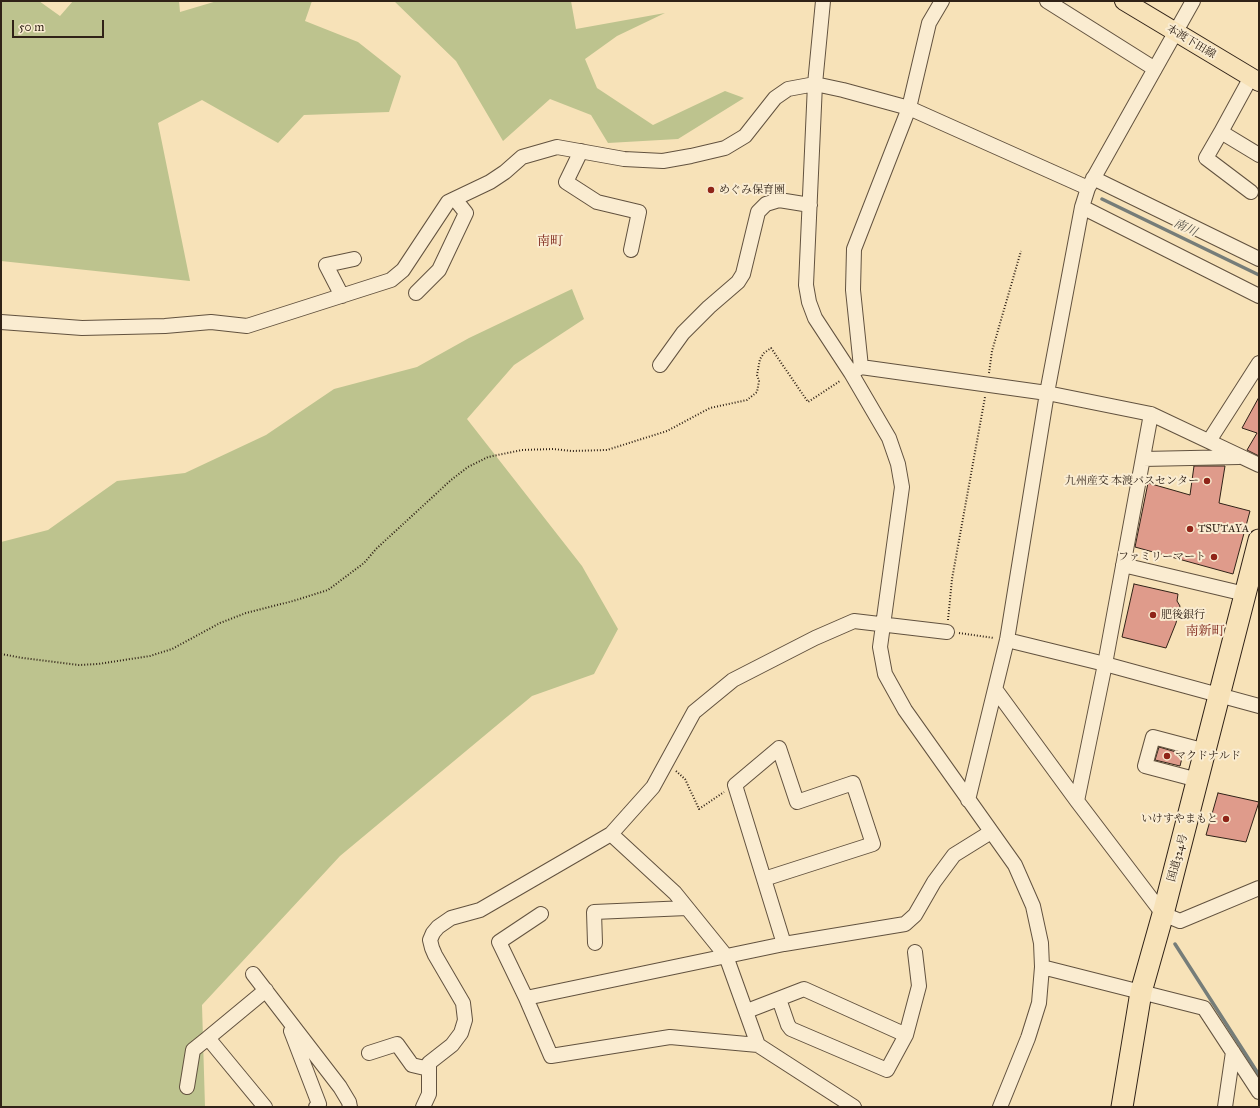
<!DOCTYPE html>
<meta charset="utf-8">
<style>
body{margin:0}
#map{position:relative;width:1260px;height:1108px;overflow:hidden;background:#f7e2b8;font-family:"IM FELL Great Primer",serif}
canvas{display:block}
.frame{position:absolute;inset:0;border:2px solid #302217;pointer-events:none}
.scale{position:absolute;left:12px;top:20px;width:92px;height:18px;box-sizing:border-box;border:2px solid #302217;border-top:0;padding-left:5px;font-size:12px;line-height:14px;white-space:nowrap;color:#302217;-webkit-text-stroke:3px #faecd1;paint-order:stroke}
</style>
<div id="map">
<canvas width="1260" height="1108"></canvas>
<div class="frame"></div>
<div class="scale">50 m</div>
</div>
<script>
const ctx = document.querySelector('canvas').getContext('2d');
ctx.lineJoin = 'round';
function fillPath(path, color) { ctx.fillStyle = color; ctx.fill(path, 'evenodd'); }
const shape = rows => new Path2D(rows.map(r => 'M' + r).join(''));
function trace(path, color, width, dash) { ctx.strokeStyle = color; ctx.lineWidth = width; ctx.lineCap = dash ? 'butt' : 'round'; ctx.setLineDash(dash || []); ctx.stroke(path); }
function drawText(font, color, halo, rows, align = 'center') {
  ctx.font = font + ' "IM FELL Great Primer","Noto Serif JP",serif'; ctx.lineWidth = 4; ctx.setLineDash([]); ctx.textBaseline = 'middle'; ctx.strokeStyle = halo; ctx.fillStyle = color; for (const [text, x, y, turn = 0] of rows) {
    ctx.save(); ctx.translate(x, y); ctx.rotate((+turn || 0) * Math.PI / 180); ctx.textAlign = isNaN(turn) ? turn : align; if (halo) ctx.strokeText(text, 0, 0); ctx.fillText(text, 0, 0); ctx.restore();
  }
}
fillPath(shape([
 [1,1,39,1,60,16,73,1,179,1,180,12,217,1,312,1,305,21,358,42,401,76,389,112,304,115,278,143,202,100,158,123,190,281,1,261],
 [394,1,571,1,576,29,665,13,617,36,585,59,597,88,653,125,725,91,744,98,678,139,608,143,591,115,550,99,503,141,456,61],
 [572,289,584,319,514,365,467,419,582,566,618,629,594,674,532,696,340,856,202,1005,205,1107,1,1107,1,542,48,530,117,481,185,473,266,435,334,389,417,367,469,338]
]), '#bdc38e');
trace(shape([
 [1102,199,1259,275],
 [1175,944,1259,1075]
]), '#767d79', 3.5);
const building = shape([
 [1259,397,1259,456,1247,450,1257,433,1242,428,1259,397],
 [1194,466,1225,466,1219,503,1250,511,1233,574,1135,547,1148,483,1190,495,1194,466],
 [1134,584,1178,594,1177,601,1180,606,1176,623,1166,648,1122,637,1134,584],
 [1159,747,1183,754,1180,766,1155,760,1159,747],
 [1218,793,1259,802,1246,842,1206,835,1218,793]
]);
fillPath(building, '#df9b8b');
trace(building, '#302217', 1);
const minor = shape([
 [823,1,815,84,806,285,809,302,815,318,851,373,889,438,898,464,902,487,880,647,885,674,905,710,1015,865,1033,906,1041,943,1042,967,1039,1003,1028,1038,1000,1107],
 [1047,1,1155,69],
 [1251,77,1221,132,1259,155],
 [1221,132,1206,158,1251,192],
 [581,151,566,182,597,202,639,212,631,250],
 [1093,178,1259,259],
 [1082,207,1259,296],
 [416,293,439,270,466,213,455,199],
 [342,296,326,265,354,259],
 [1,322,82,328,165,326,211,322,247,326,391,280,403,270,448,202,490,182,505,172,522,157,557,147,624,159,663,161,691,156,725,148,745,136,775,98,788,89,815,84,843,90,909,108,1088,188],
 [660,365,683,333,709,307,738,282,743,274,758,212,766,204,779,200,810,205],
 [861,367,853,290,854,249,909,108,929,23,942,1],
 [851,373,861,367,1047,393,1151,414,1259,465],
 [1209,441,1259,363],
 [1143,459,1239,457],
 [1123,565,1245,594],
 [1007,640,1105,664,1259,706],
 [995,689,1077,801,1163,914,1180,921,1259,888],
 [1198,780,1145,766,1153,737,1206,751],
 [968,800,1007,640,1047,393,1082,207,1088,188,1193,1],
 [1077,801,1105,664,1151,414],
 [611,834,675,893,726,956,758,1045,854,1107],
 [764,879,873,844,853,783,797,802,779,748,735,785,784,944],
 [541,914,499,942,526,998,784,944,905,924,915,915,934,882,954,855,991,832],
 [595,943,594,912,687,908],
 [1042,967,1204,1008,1259,1092],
 [253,974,340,1087,349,1102,350,1107],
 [526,998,551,1056,670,1037,758,1045],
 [779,999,788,1025,791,1029,887,1070,906,1035,919,986,915,952],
 [747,1011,804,989,906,1035],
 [291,1031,319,1104,316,1107],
 [369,1053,397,1044,412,1065,429,1069],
 [187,1087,193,1050,208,1038],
 [265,1107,208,1038,266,990],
 [423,1107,429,1094,429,1063,452,1045,461,1033,465,1020,463,1003,435,955,432,948,430,940,433,933,438,927,451,918,480,910,611,834,653,787,694,712,733,680,815,638,854,621,947,632],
 [1225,1107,1233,1052]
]);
const major = shape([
 [1124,1,1259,82]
]);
const highway = shape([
 [1122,1107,1141,992,1163,914,1259,540]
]);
trace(minor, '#62523f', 16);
trace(major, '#302217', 20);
trace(highway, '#302217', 23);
trace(shape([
 [989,373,992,351,1021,251],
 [948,620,952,579,985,397],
 [959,633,994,638],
 [1,654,23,658,79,665,98,664,150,656,172,649,220,623,246,613,293,601,328,590,364,563,376,549,451,480,468,467,488,457,522,450,553,449,572,451,607,450,667,431,710,408,747,400,757,392,759,381,757,375,760,359,764,353,771,348,808,402,840,381],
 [676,771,685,779,699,809,724,792]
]), '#302217', 2, [1, 2]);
trace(minor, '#faecd1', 14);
trace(major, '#f7e2b8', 18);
trace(highway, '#f7e2b8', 21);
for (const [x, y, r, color] of [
 [711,190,4,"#8f2418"],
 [1207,481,4,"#8f2418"],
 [1190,529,4,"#8f2418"],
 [1214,557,4,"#8f2418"],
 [1153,615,4,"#8f2418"],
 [1167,756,4,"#8f2418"],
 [1226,819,4,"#8f2418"]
]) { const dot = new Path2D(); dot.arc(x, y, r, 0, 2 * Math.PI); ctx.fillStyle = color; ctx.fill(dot); trace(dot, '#faecd1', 1.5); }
drawText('11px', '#302217', '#faecd1', [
 ["本渡下田線",1191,42,31],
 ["国道324号",1178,858,-75]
]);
drawText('11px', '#302217', '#faecd1', [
 ["めぐみ保育園",719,190],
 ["九州産交 本渡バスセンター",1199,481,"right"],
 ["TSUTAYA",1198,529],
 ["ファミリーマート",1206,557,"right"],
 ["肥後銀行",1161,615],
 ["マクドナルド",1175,756],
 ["いけすやまもと",1218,819,"right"]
], 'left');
drawText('italic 12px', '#535048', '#faecd1', [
 ["南川",1185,228,26]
]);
drawText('13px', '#7a1f14', '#faecd1', [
 ["南町",550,242],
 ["南新町",1205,632]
]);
</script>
